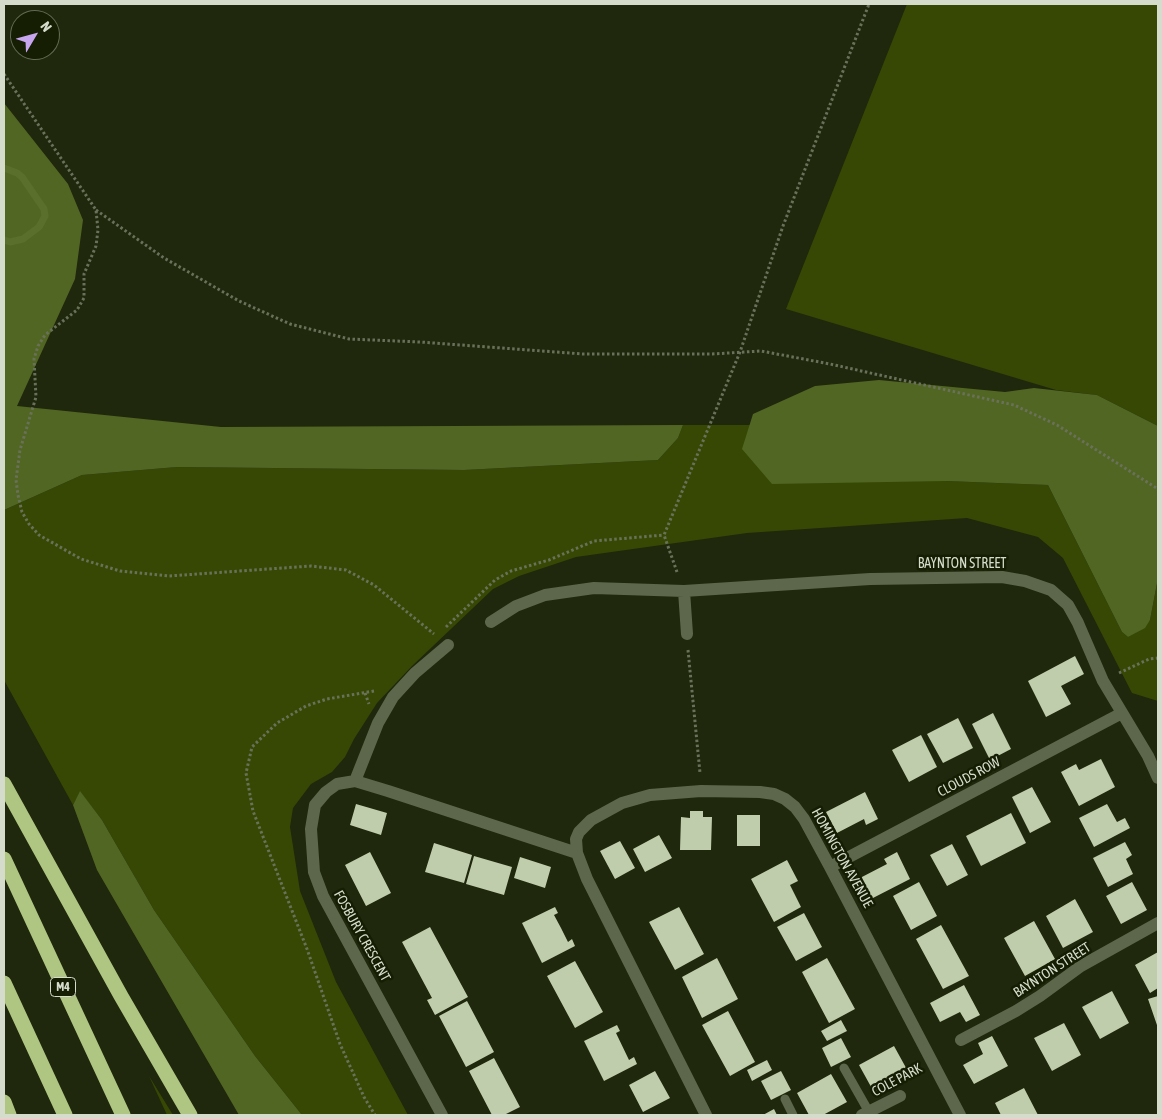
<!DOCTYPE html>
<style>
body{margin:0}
#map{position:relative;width:1162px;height:1119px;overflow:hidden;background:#1f270c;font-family:"Asap Condensed",sans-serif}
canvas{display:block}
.frame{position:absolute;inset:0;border:5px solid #d5dccb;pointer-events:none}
.north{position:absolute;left:10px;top:10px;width:50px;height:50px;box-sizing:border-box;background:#151e03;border:1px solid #626a53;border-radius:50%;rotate:53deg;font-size:14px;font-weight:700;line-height:20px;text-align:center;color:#d5dccb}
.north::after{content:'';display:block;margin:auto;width:18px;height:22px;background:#c7a6ef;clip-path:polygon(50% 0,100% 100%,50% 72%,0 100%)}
</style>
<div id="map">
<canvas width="1162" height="1119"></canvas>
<div class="frame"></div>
<div class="north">N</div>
</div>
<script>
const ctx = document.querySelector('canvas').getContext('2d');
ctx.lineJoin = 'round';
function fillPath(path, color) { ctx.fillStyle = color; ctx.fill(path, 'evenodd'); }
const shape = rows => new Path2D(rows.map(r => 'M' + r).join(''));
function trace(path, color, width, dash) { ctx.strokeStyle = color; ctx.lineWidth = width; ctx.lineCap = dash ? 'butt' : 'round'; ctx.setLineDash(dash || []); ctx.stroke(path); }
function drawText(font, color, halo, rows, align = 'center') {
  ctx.font = font + ' "Asap Condensed",sans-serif'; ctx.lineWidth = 5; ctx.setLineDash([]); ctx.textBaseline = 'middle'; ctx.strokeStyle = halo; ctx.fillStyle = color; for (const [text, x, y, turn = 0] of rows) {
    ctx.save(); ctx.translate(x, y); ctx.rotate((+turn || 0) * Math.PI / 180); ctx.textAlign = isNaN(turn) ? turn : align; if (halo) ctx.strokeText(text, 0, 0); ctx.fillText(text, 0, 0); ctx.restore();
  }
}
fillPath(shape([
 [907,4,1158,4,1158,426,1097,395,1056,390,786,309],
 [683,425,750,425,946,481,1048,485,1122,632,1128,637,1150,620,1158,578,1158,701,1132,693,1063,558,1038,537,967,518,747,533,576,557,519,576,493,589,412,666,377,703,354,739,345,757,332,772,311,784,293,808,290,827,300,891,336,982,408,1115,302,1115,255,1056,154,910,102,820,80,792,73,805,4,680,4,510,82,475,177,467,464,470,658,460,678,438],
 [149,1076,173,1115,167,1115]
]), '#364803');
fillPath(shape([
 [4,103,68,184,83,220,75,279,17,406,221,427,683,425,678,438,658,460,464,470,177,467,82,475,4,510],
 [879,380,1005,392,1034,388,1097,395,1158,426,1158,578,1150,620,1145,628,1128,637,1122,632,1048,485,946,481,772,484,742,449,753,414,815,386],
 [80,791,102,820,154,910,255,1056,302,1115,239,1115,97,870,73,805]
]), '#516623');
trace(shape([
 [4,168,17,173,22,177,44,209,45,216,39,227,23,239,10,242,4,240]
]), '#5a6f2c', 7);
fillPath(shape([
 [1075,656,1084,674,1061,686,1071,704,1046,717,1028,681],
 [993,713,1011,749,990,760,972,724],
 [958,718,973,748,943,763,927,734],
 [921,735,937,767,909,782,892,750],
 [1101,759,1115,787,1079,806,1061,772,1076,764,1079,770],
 [1032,787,1051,822,1030,833,1012,797],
 [865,792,878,819,866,825,864,819,837,833,826,812],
 [356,804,387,813,381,835,350,825],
 [1107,804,1117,822,1125,818,1130,828,1094,847,1079,818],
 [690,811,703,811,703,817,712,817,711,850,680,850,681,817,690,818],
 [1011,813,1026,843,981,866,966,836],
 [737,815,760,815,760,846,737,846],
 [659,835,672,858,645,872,633,849],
 [620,841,635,868,615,879,600,851],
 [1125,842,1132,855,1126,859,1133,874,1108,887,1093,858],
 [434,843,472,855,464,883,425,872],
 [952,844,968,875,947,886,930,855],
 [370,852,391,893,366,906,345,865],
 [897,852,910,879,871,899,860,878,887,864,884,859],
 [474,856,512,867,504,895,466,884],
 [520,857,551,867,545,888,514,878],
 [787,860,798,881,790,885,801,907,774,922,751,879],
 [919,882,937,916,911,930,893,896],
 [1132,882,1147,910,1121,924,1106,896],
 [1075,899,1093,932,1063,948,1046,916],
 [555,907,558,913,554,915,561,928,568,942,572,939,575,946,542,963,522,923],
 [679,907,704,954,675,970,649,922],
 [804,913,822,947,796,961,777,927],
 [1034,921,1055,959,1025,976,1004,938],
 [941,925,969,976,943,989,916,939],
 [430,927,468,997,435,1015,427,1000,432,998,402,942],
 [1158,952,1158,988,1150,993,1135,965],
 [717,958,738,999,702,1018,682,977],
 [827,958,855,1009,829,1023,802,972],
 [575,961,603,1012,575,1028,547,976],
 [964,985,980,1015,966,1022,960,1012,940,1022,930,1003],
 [1112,991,1129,1023,1100,1039,1082,1007],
 [1158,996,1158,1028,1148,999],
 [467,1001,494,1052,466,1067,439,1016],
 [728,1011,755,1062,730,1076,702,1025],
 [841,1020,847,1031,827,1041,821,1031],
 [1064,1023,1081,1055,1052,1071,1034,1038],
 [617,1025,620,1031,616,1033,629,1060,634,1057,637,1064,604,1081,584,1041],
 [992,1036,1008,1066,974,1084,963,1065,983,1054,978,1043],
 [841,1038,851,1057,831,1067,822,1048],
 [894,1046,910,1075,875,1094,859,1065],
 [494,1058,520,1107,504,1115,492,1115,469,1071],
 [767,1060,772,1070,752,1081,747,1070],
 [655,1071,670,1098,643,1112,629,1085],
 [781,1071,791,1090,771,1100,761,1081],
 [831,1074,847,1102,823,1115,809,1115,797,1093],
 [1024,1088,1038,1115,1001,1115,995,1103],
 [774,1109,777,1115,763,1115]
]), '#c0cdac');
trace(shape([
 [4,74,96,210,98,230,96,246,84,274,84,298,77,310,45,335,38,346,34,359,36,397,20,450,16,480,18,495,22,512,29,524,39,535,81,559,120,571,169,576,311,566,346,570,374,585,434,634],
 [96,210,164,258,239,301,290,324,349,339,420,342,583,354,712,354,761,351,830,364,1014,405,1057,425,1158,489],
 [677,572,664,535,740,352,783,226,869,4],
 [446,627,495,580,511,571,549,560,594,541,664,535],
 [688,650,700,773],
 [1119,673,1149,659,1158,658],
 [374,691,327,699,306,706,277,723,252,747,246,773,253,811,307,949,340,1044,364,1097,375,1115],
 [365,693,369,704]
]), '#6a715a', 3, [2.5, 2.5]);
trace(shape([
 [844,1068,869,1112],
 [785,1099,793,1115]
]), '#5d674c', 9);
trace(shape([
 [684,591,687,634],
 [491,622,516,606,545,595,594,588,684,591,870,579,1002,577,1025,581,1051,590,1068,605,1078,623,1103,681,1148,756,1158,778],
 [355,781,378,723,393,697,415,673,448,645],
 [830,867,1122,713],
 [961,1040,1016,1011,1040,996,1081,966,1158,923],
 [442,1115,323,896,314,872,311,829,315,805,326,792,337,784,355,781,388,791,577,853],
 [706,1115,587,879,577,853,576,839,579,832,591,820,622,803,650,795,701,791,760,792,774,794,785,799,795,807,804,819,830,867,960,1115],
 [862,1115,900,1096]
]), '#5d674c', 12);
trace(shape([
 [4,784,121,996,190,1115],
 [4,859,123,1115],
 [4,983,65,1115],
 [4,1102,9,1115]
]), '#aec682', 15);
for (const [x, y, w] of [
 [63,987,25]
]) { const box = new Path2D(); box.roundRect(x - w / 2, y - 9.5, w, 19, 4); ctx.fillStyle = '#151e03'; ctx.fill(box); trace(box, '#d5dccb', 1); }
drawText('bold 12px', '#d5dccb', null, [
 ["M4",63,987]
]);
drawText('14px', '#d5dccb', '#151e03', [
 ["BAYNTON STREET",962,564],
 ["CLOUDS ROW",969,777,-28],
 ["HOMINGTON AVENUE",842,858,61],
 ["FOSBURY CRESCENT",362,936,61],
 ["BAYNTON STREET",1052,970,-33],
 ["COLE PARK",897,1080,-28]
]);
</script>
